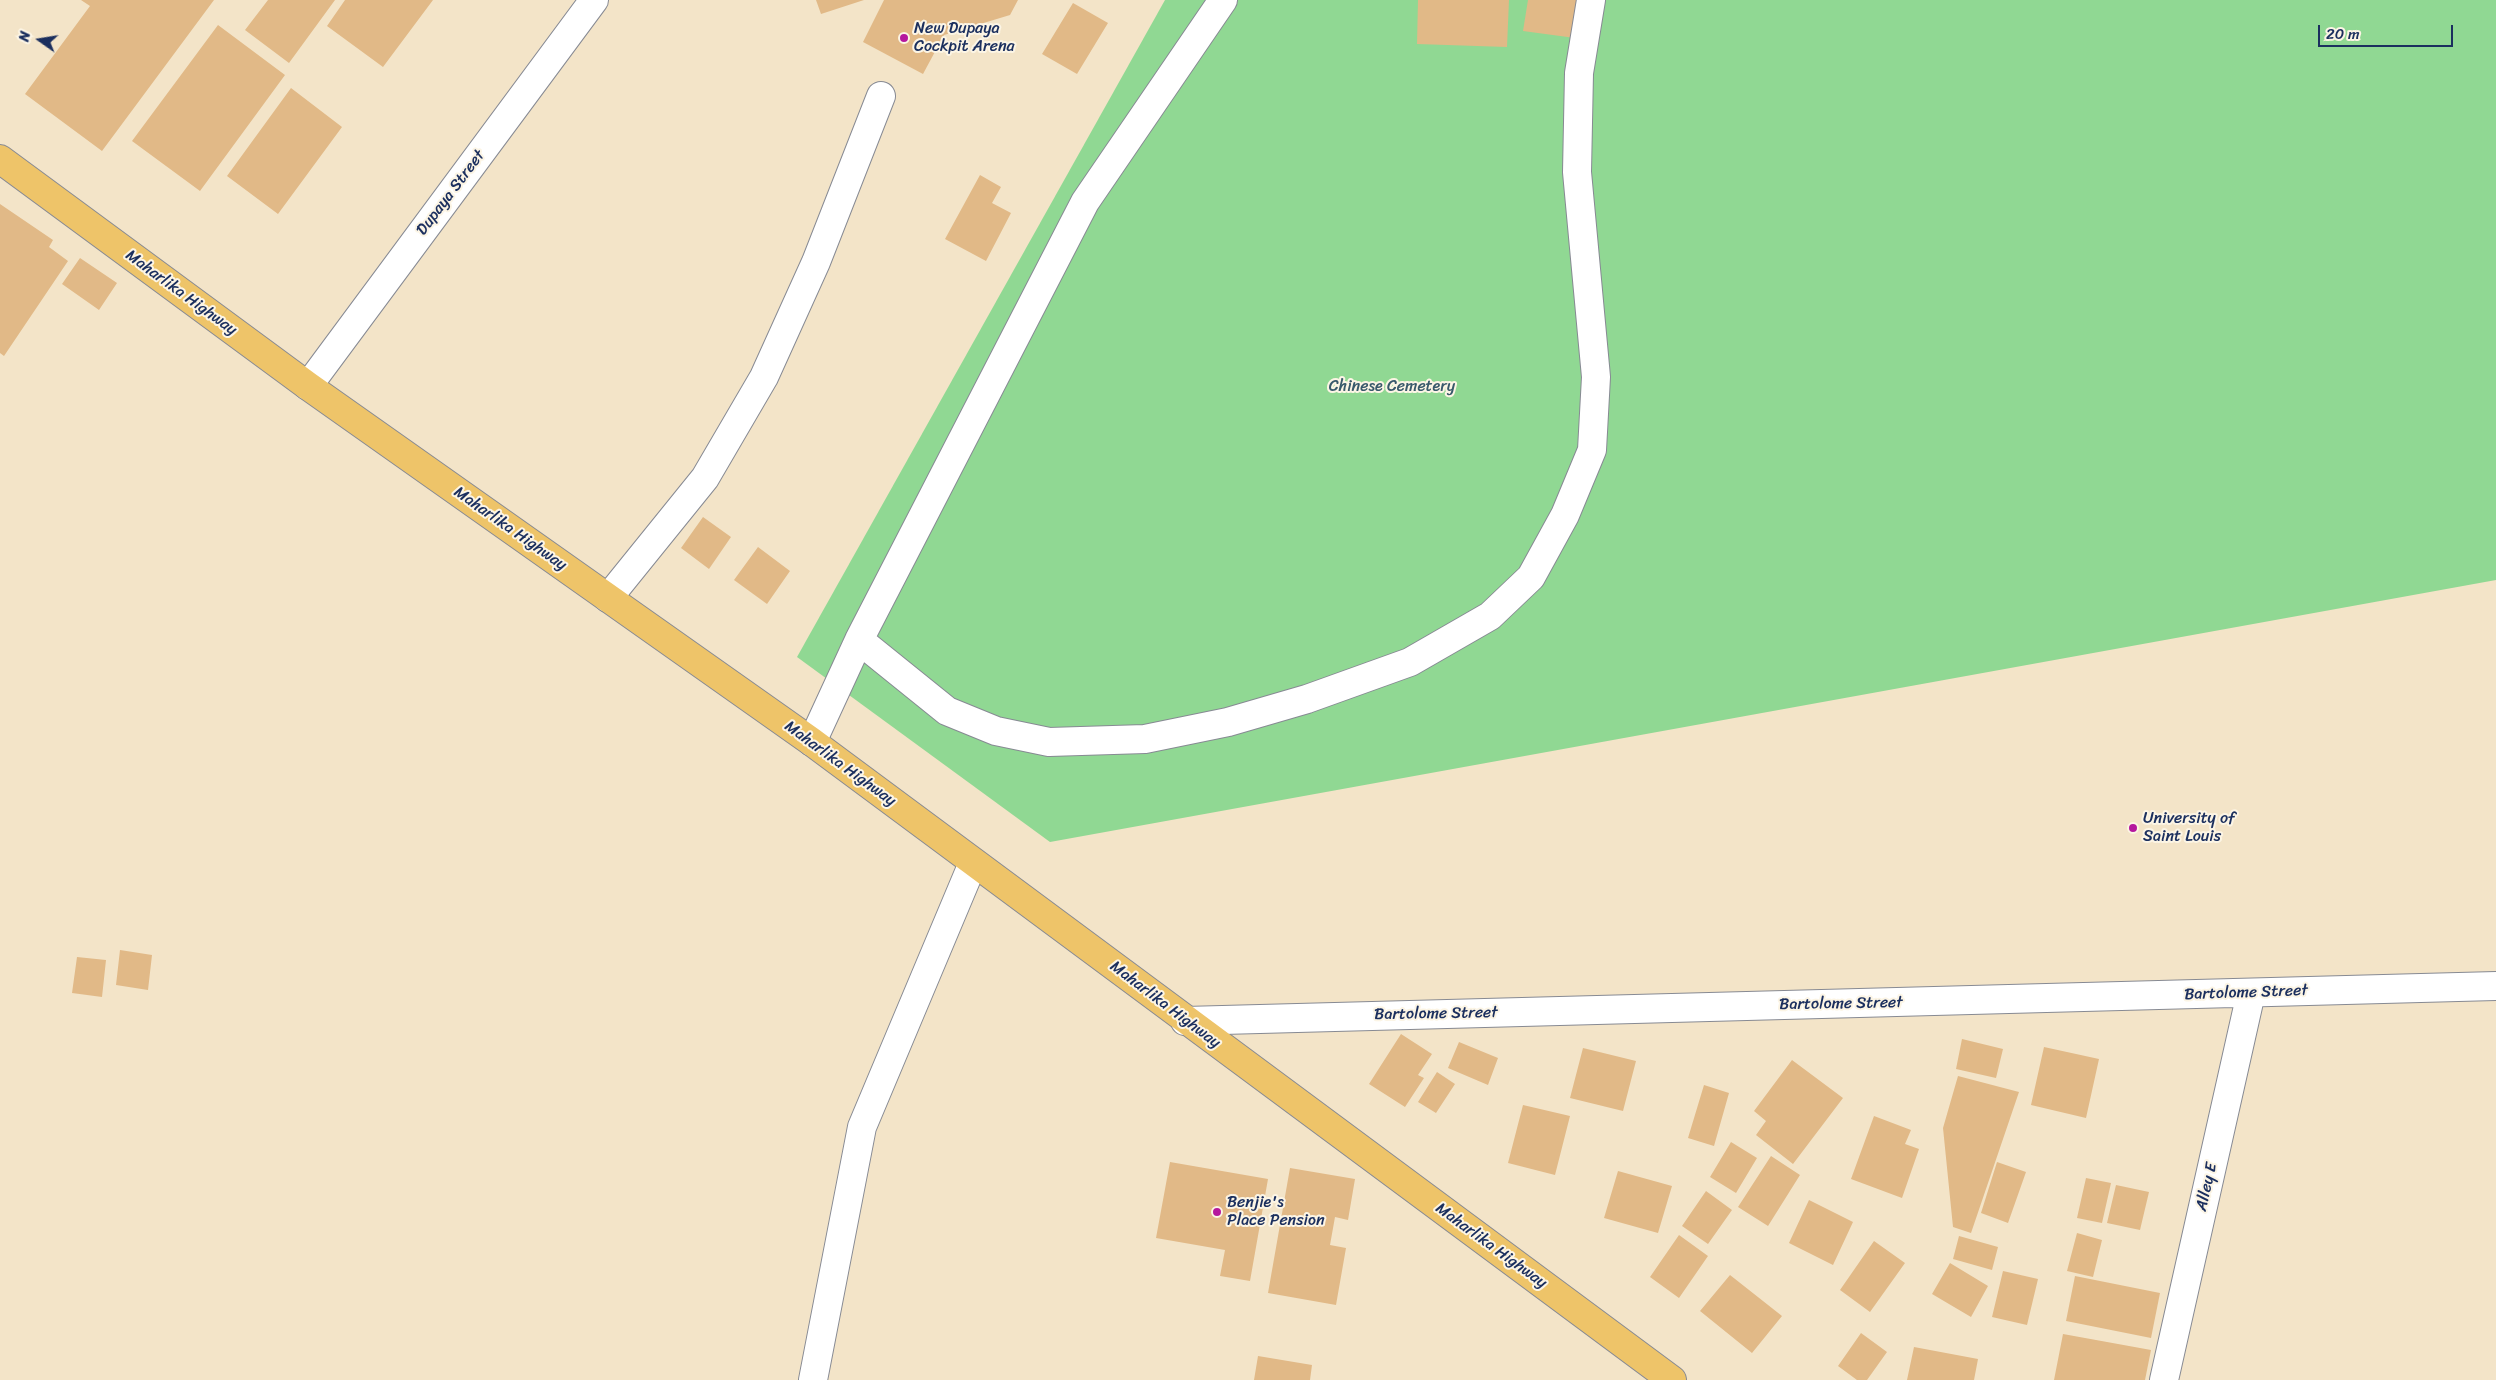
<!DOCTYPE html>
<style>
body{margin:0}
#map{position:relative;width:2496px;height:1380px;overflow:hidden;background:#f3e4c8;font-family:Sriracha,sans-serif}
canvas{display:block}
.north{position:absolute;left:15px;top:15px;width:50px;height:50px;-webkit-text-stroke:4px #fcf5e5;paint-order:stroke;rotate:283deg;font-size:14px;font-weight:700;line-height:20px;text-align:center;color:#1b2f5e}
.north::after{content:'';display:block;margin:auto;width:18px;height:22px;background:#1b2f5e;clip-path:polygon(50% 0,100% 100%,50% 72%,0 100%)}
.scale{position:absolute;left:2318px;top:25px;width:135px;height:22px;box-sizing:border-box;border:2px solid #1b2f5e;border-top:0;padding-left:6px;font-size:15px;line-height:18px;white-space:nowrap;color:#1b2f5e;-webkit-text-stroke:4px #fcf5e5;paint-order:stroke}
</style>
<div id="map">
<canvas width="2496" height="1380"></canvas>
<div class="north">N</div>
<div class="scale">20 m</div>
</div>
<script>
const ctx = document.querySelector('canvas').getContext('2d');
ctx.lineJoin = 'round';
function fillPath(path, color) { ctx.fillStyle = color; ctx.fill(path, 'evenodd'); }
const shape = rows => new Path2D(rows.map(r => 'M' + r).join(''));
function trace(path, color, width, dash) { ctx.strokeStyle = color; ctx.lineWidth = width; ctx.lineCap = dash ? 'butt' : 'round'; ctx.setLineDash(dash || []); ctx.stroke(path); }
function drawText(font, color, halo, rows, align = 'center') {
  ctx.font = font + ' Sriracha,sans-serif'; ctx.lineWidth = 4; ctx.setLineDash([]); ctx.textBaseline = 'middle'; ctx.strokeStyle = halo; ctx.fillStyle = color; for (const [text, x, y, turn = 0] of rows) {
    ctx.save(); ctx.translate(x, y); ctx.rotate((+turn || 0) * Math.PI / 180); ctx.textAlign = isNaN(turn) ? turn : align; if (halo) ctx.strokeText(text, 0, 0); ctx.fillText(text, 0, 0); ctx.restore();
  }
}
fillPath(shape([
 [1165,0,2496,0,2496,580,1050,842,797,657]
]), '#90d893');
fillPath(shape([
 [81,0,214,0,102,151,25,94,90,6],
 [268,0,335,0,289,63,245,30],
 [345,0,433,0,383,67,327,26],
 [816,0,864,0,821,14],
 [884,0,1018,0,1010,15,944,35,923,74,863,42],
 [1418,0,1509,0,1507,47,1417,44],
 [1528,0,1581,0,1575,38,1523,31],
 [1073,3,1108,23,1077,74,1042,54],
 [218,25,285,75,200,191,132,141],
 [291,88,342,127,278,214,227,176],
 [980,175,1001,187,992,203,1011,213,986,261,945,239],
 [0,204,53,240,49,247,68,261,4,356,0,353],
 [80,258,117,283,99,310,62,284],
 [703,517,731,537,709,569,681,548],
 [758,547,790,571,767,604,734,580],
 [120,950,152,955,148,990,116,985],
 [77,957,106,960,102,997,72,993],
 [1401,1034,1432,1054,1418,1075,1424,1078,1405,1107,1369,1084],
 [1962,1039,2003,1049,1996,1078,1956,1069],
 [1459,1042,1498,1058,1488,1085,1448,1068],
 [2044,1047,2099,1059,2086,1118,2031,1105],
 [1583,1048,1636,1061,1623,1111,1570,1098],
 [1792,1060,1843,1098,1793,1164,1756,1135,1766,1121,1754,1111],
 [1437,1072,1455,1084,1436,1113,1418,1102],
 [1958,1076,2019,1092,1971,1233,1953,1227,1943,1128],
 [1704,1085,1729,1093,1714,1146,1688,1138],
 [1523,1105,1570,1116,1555,1175,1508,1163],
 [1874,1116,1911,1130,1905,1144,1919,1149,1902,1198,1851,1179],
 [1731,1142,1757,1158,1736,1193,1710,1177],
 [1771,1156,1800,1175,1768,1226,1738,1207],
 [1170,1162,1268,1179,1250,1281,1220,1276,1225,1250,1156,1238],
 [1997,1162,2026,1172,2008,1223,1981,1213],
 [1290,1168,1355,1179,1348,1220,1335,1217,1330,1245,1346,1248,1336,1305,1268,1293],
 [1618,1171,1672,1186,1658,1233,1604,1218],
 [2086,1178,2111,1183,2102,1223,2077,1218],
 [2116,1185,2149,1192,2140,1230,2107,1223],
 [1706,1191,1732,1210,1708,1244,1682,1226],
 [1809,1200,1853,1222,1833,1265,1789,1243],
 [2077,1233,2102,1240,2093,1277,2067,1271],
 [1679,1235,1708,1256,1679,1298,1650,1277],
 [1959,1236,1998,1247,1992,1270,1953,1259],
 [1874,1241,1905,1263,1870,1312,1840,1290],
 [1950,1263,1988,1286,1971,1317,1932,1294],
 [2003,1271,2038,1279,2027,1325,1992,1317],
 [1730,1275,1782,1316,1752,1353,1700,1311],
 [2075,1276,2160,1293,2151,1338,2066,1321],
 [1861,1333,1887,1352,1867,1380,1857,1380,1838,1366],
 [2063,1334,2151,1350,2145,1380,2054,1380],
 [1914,1347,1978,1359,1974,1380,1907,1380],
 [1258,1356,1312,1365,1310,1380,1254,1380]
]), '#e1b987');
const minor = shape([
 [308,386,594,0],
 [608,598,705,478,764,377,816,262,881,96],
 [859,640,947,711,996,731,1049,742,1145,739,1228,722,1307,699,1410,662,1490,616,1531,577,1565,515,1592,450,1596,377,1577,172,1579,73,1591,0],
 [812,742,859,640,1085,202,1223,0],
 [1185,1021,2496,986],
 [813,1380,862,1127,973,863],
 [2164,1380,2251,993]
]);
const highway = shape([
 [0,159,308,386,812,742,1672,1380]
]);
trace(minor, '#878a93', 30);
trace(highway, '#878a93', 30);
trace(minor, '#fff', 28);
trace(highway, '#eec469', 28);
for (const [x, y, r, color] of [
 [904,38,5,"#b5179e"],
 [2133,828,5,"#b5179e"],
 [1217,1212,5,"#b5179e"]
]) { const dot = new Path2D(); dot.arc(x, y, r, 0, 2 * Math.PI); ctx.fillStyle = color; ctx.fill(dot); trace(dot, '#fcf5e5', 2); }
drawText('16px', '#1b2f5e', '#fcf5e5', [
 ["New Dupaya",914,29],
 ["Cockpit Arena",914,47],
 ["University of",2143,819],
 ["Saint Louis",2143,837],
 ["Benjie's",1227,1203],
 ["Place Pension",1227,1221]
], 'left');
drawText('16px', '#1b2f5e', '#fcf5e5', [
 ["Dupaya Street",451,193,-53],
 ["Maharlika Highway",181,293,36],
 ["Maharlika Highway",510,529,35],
 ["Maharlika Highway",840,764,36],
 ["Bartolome Street",2246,993,-2],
 ["Bartolome Street",1841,1004,-1],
 ["Maharlika Highway",1165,1005,37],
 ["Bartolome Street",1436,1014,-1],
 ["Alley E",2207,1187,-77],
 ["Maharlika Highway",1491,1246,36]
]);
drawText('16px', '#38596b', '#fcf5e5', [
 ["Chinese Cemetery",1392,387]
]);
</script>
